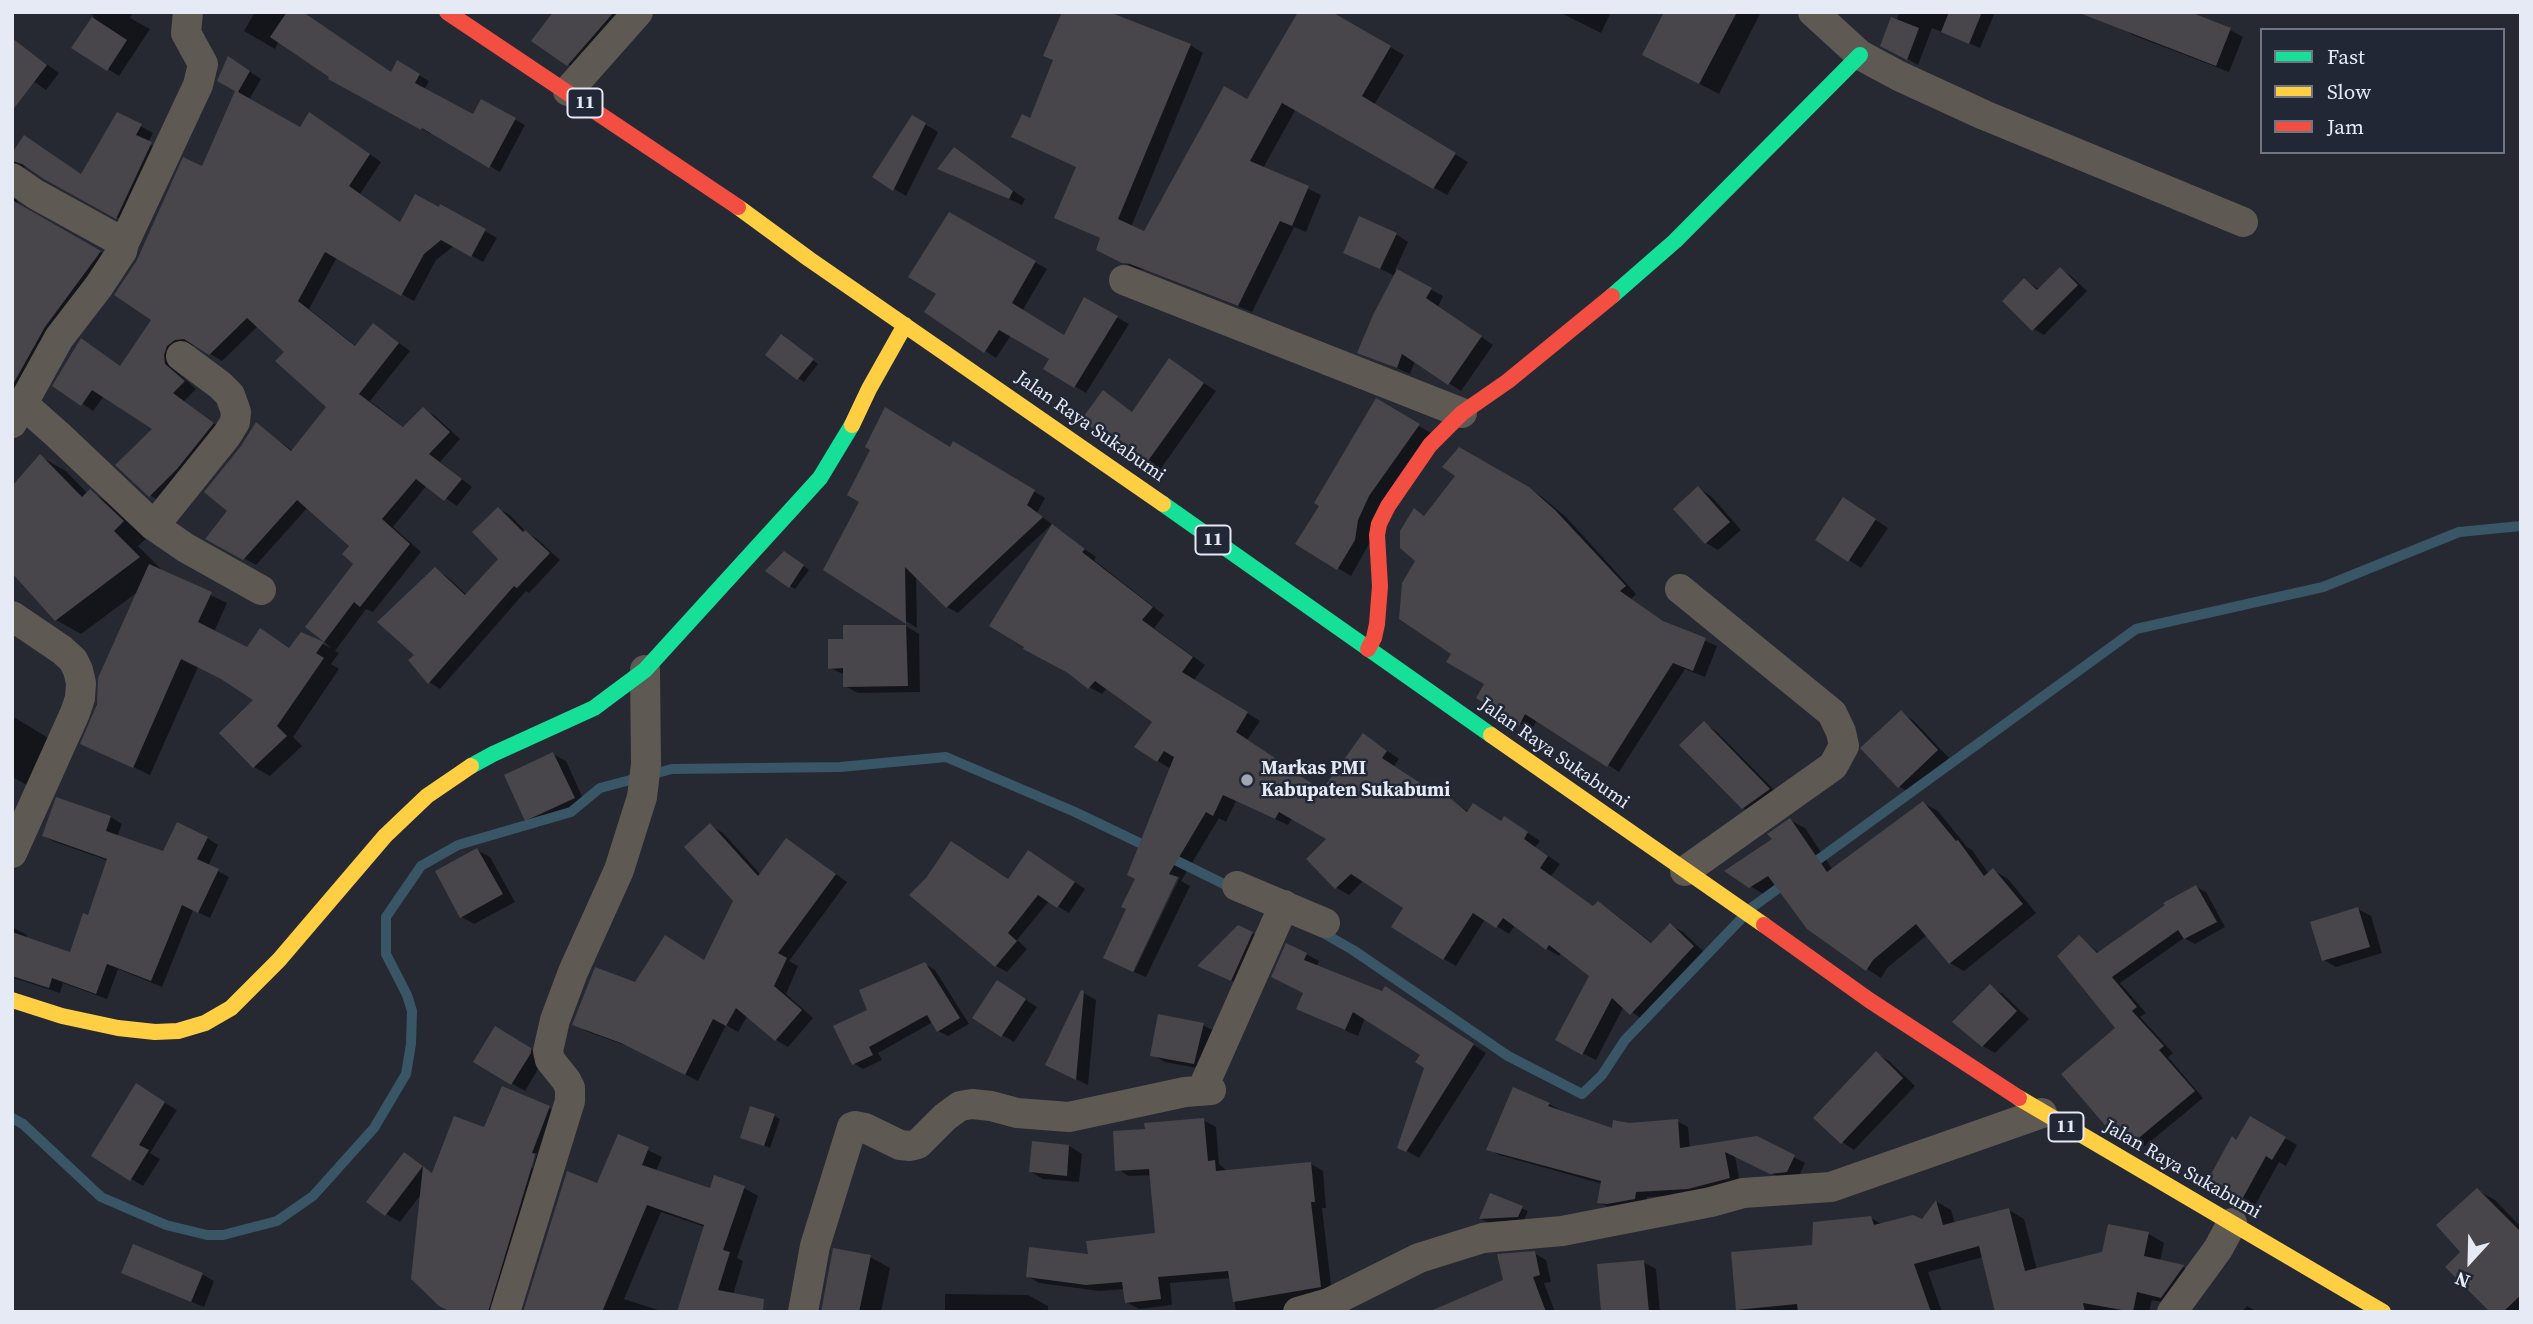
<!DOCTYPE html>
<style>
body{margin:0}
#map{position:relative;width:2533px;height:1324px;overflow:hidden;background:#262932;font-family:"Source Serif 4",serif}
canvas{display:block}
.frame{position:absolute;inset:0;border:14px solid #e6eaf4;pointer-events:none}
.legend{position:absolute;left:2260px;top:28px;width:245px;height:126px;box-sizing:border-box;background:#222736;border:2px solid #707582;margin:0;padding:9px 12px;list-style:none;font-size:21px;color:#e6eaf4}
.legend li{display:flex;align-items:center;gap:14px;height:35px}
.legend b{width:35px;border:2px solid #707582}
.north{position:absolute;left:2435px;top:1226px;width:70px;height:70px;-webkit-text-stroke:5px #222736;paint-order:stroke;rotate:202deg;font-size:19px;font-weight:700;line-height:28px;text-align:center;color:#e6eaf4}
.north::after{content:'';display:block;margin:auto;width:24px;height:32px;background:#e6eaf4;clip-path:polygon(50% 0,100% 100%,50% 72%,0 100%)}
</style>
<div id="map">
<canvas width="2533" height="1324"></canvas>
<div class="frame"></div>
<ul class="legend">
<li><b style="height:9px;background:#16e098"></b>Fast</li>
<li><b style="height:9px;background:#ffcf43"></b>Slow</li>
<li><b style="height:9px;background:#f24e42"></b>Jam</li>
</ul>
<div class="north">N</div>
</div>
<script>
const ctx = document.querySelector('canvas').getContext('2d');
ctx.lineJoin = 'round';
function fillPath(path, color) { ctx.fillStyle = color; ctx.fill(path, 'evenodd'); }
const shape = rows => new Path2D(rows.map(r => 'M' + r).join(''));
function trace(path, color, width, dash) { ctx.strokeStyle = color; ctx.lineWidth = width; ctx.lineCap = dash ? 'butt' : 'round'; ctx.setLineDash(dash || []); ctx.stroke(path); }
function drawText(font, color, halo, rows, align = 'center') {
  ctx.font = font + ' "Source Serif 4",serif'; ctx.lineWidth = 5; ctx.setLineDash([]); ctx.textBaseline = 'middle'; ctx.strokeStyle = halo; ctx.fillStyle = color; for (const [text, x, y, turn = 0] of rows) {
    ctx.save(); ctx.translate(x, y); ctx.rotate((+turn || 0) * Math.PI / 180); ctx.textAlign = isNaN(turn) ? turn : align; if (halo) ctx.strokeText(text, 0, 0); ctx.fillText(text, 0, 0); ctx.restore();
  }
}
fillPath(shape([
 [87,12,133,12,130,18,150,29,119,76,74,47,94,16],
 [255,12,302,12,392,73,398,63,429,81,424,90,473,117,482,101,525,125,500,172,432,132,431,134,330,78,331,77,279,41,275,49,244,31],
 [555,12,643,12,587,75,568,64],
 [1329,12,1404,55,1374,105,1468,162,1447,195,1296,109,1263,168,1321,195,1306,232,1294,227,1252,312,1145,270,1137,269,1111,257,1102,239,1056,217,1077,167,1013,137,1031,120,1190,45,1203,53,1131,227,1144,233,1248,101],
 [1559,12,1611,12,1601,33],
 [1666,12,1761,12,1719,94,1663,65],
 [1900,12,1995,12,1980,48,1932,28,1918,65,1885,46],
 [2120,27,2230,30,2243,37,2229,72,2133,35],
 [15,42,59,73,46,90,12,66],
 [240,65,261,79,249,100,301,129,321,121,381,162,360,194,401,223,439,209,441,206,497,238,483,262,454,246,436,260,414,301,337,257,309,309,357,347,374,325,410,351,370,401,405,428,423,409,435,416,460,439,440,462,472,487,457,506,427,485,393,527,421,552,373,612,366,609,335,651,339,653,331,664,339,669,293,737,302,746,270,776,254,767,256,699,231,683,198,667,150,775,82,743,139,591,81,634,56,620,41,457,66,471,88,494,90,492,115,506,148,537,138,546,164,572,227,603,214,632,248,649,291,649,302,634,331,648,308,626,355,563,351,545,308,507,256,565,208,538,230,511,242,447,256,425,293,451,328,407,286,352,258,326,222,361,196,345,187,346,175,362,177,372,196,389,184,401,225,431,161,502,150,495,154,429,104,396,93,411,55,385,121,367,154,320,203,169,237,91],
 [118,114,153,133,148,143,163,151,129,224,28,167,21,168,12,163,12,156,82,175],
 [913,117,938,132,906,196,874,177],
 [954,149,1025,199,1022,205,940,168],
 [12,192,18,203,39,218,117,261,12,427],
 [950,214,1047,269,1022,311,1065,337,1085,300,1129,324,1086,393,1045,368,1052,358,1011,335,996,358,927,312,939,294],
 [1396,234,1408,242,1395,270,1443,296,1438,307,1493,345,1461,391,1415,361,1410,374,1359,352,1395,276,1345,252],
 [2060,269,2070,275,2087,291,2044,335,2034,329,2005,301,2025,280,2040,290],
 [787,340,818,364,804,382,768,355],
 [1182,368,1216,391,1159,471,1083,419,1116,400,1133,413],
 [1377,401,1431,433,1351,576,1298,544,1321,505],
 [954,444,1045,498,1037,513,1052,524,958,613,947,607,916,575,917,628,825,570,862,502,872,449,951,449],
 [1459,449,1541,496,1567,518,1636,594,1631,599,1667,624,1717,646,1705,677,1685,669,1619,772,1537,720,1531,731,1520,724,1486,684,1454,653,1417,561,1414,510,1426,517,1457,476],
 [1698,488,1711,496,1741,530,1718,550,1706,543],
 [1856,507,1888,528,1861,568,1849,560],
 [499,509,510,515,527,533,536,538,560,560,529,593,526,591,440,689,429,682,417,655,435,570,446,576,467,595,500,559],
 [1052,526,1096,557,1094,560,1164,615,1154,628,1205,665,1194,680,1260,721,1247,740,1290,768,1288,770,1322,792,1376,743,1399,759,1394,766,1444,799,1446,797,1469,812,1517,826,1540,841,1535,847,1560,864,1551,876,1595,908,1598,903,1611,911,1653,944,1670,925,1683,932,1706,954,1643,1020,1624,1006,1596,1060,1570,1047,1591,976,1562,952,1559,956,1547,949,1515,925,1509,934,1485,919,1456,966,1444,959,1405,908,1364,880,1349,895,1337,888,1329,839,1293,817,1288,825,1236,801,1226,822,1219,818,1181,881,1190,886,1146,977,1134,972,1180,877,1176,877,1128,909,1171,769,1158,761,1154,722,1107,688,1102,694,1089,687],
 [790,556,809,570,795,589,790,586],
 [906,626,919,634,920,692,858,693,845,686,845,675,830,668,845,640],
 [1901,713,1913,720,1949,758,1911,794,1899,786],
 [12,716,55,742,29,786,12,777],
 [1704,723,1716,731,1781,797,1756,815,1743,808],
 [553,754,566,761,586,805,539,827,526,820],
 [57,799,111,817,122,824,117,837,164,853,207,838,218,845,208,866,229,877,210,918,193,910,162,987,118,969,107,999,63,983,60,993,14,978,12,980,12,927,27,935,26,939,71,954,89,917,109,861,55,842,44,836],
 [1923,803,1938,811,1967,847,1972,850,1989,874,1993,870,2008,879,2036,913,1964,971,1950,963,1927,935,1887,968,1881,978,1867,969,1778,886,1765,895,1750,886,1774,839,1790,820,1805,828,1833,870],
 [711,826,723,833,761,875,798,847,847,882,789,961,798,966,786,994,813,1018,788,1047,776,1040,748,1015,738,1032,726,1025,698,1081,635,1049,586,1031,574,1024,636,984,705,962,735,901],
 [477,850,490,857,515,902,474,924,462,917],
 [1040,858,1085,889,1069,913,1049,901,1017,940,1027,949,1007,972,996,966,911,895,1009,881],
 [2196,887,2206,892,2225,927,2195,944,2184,938,2120,983,2146,1013,2140,1017,2173,1053,2168,1057,2203,1098,2145,1146,2105,1123,2118,1028,2079,937,2099,953],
 [2358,909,2371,916,2382,953,2336,967,2324,960],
 [1252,933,1265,941,1244,986,1211,972],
 [1306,954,1319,961,1316,967,1383,994,1398,996,1486,1053,1419,1158,1400,1147,1426,1067,1422,1054,1365,1018,1358,1036,1311,1015,1305,993,1286,984],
 [925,964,935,970,969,1024,948,1036,938,1031,933,1022,878,1053,882,1060,863,1069,853,1063,870,1011],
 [1990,987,2003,994,2029,1019,1995,1053,1983,1046],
 [1010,990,1037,1007,1014,1042,1002,1035],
 [1082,992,1096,1000,1088,1085,1060,1071],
 [1203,1025,1216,1032,1207,1070,1165,1062,1152,1055],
 [495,1028,543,1057,543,1061,525,1091,475,1062],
 [1876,1053,1889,1061,1915,1086,1854,1150,1842,1142],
 [136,1086,177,1110,150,1153,160,1159,143,1186,93,1156],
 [1549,1104,1560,1110,1613,1130,1629,1125,1677,1121,1688,1127,1690,1148,1756,1138,1805,1163,1798,1178,1783,1179,1735,1156,1740,1184,1700,1194,1647,1197,1646,1205,1610,1208,1599,1202,1603,1184,1499,1155,1489,1149],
 [549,1108,563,1116,503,1312,453,1312,422,1193,400,1222,386,1214,404,1154,433,1174,485,1130],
 [533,1153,537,1153,533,1168,530,1168],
 [774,1116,780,1119,770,1148,742,1137],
 [2250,1118,2297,1145,2286,1166,2279,1162,2253,1209,2208,1182,2233,1138,2237,1141],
 [1203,1120,1216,1127,1219,1164,1227,1171,1311,1164,1323,1171,1326,1208,1322,1208,1332,1294,1295,1312,1236,1312,1231,1278,1170,1283,1172,1305,1139,1309,1126,1302,1125,1289,1100,1291,1039,1283,1027,1276,1157,1235,1152,1175,1129,1176,1117,1169,1147,1131],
 [619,1136,662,1157,656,1171,712,1190,744,1188,758,1196,737,1258,743,1261,733,1295,679,1312,705,1227,661,1212,624,1299,664,1312,525,1312,598,1185],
 [1033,1143,1069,1146,1082,1154,1079,1182,1043,1179,1031,1172],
 [2477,1190,2495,1200,2521,1227,2521,1312,2492,1312,2462,1252],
 [1491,1195,1528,1211,1524,1220,1487,1222,1481,1219],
 [1937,1202,1951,1210,1955,1224,2009,1210,2024,1219,2037,1270,2104,1253,2110,1226,2149,1234,2164,1243,2160,1261,2183,1267,2197,1275,2176,1305,2152,1300,2149,1312,1996,1312,1983,1257,1928,1272,1942,1312,1743,1312,1738,1309,1814,1246,1871,1218,1883,1225,1923,1222],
 [1534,1253,1546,1260,1551,1282,1544,1283,1555,1312,1432,1312,1505,1281],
 [870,1257,890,1268,881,1312,823,1312],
 [1643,1262,1656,1269,1660,1312,1603,1312],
 [123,1273,202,1274,214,1281,204,1307],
 [945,1294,1028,1295,1048,1306,1048,1312,945,1312],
 [2247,1306,2258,1312,2242,1312]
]), '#0007');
trace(shape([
 [1167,856,1232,888],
 [1808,867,2136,629,2323,587,2459,532,2521,526],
 [1751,908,1787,882],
 [1318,930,1353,950,1508,1056,1582,1094,1602,1075,1625,1040,1741,919],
 [12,1118,23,1124,101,1197,166,1225,207,1235,223,1235,277,1221,313,1196,374,1128,406,1074,411,1044,412,1011,407,995,386,954,386,917,421,866,458,845,571,812,600,788,672,769,840,767,946,757,1075,812,1150,848]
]), '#395666', 10);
fillPath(shape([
 [287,12,303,12,391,72,397,60,420,74,415,83,473,114,481,99,516,118,489,168,422,128,421,130,328,79,329,77,270,37],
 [553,12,614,12,567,66,531,41],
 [1062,12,1109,12,1191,44,1118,219,1144,231,1224,86,1247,99,1298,12,1332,12,1391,46,1362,96,1456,153,1433,189,1282,103,1250,161,1309,186,1292,226,1280,221,1238,306,1130,264,1122,263,1096,250,1100,238,1054,218,1076,167,1011,137,1022,114,1030,118,1053,60,1043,56],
 [1664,12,1737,12,1699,84,1642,55],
 [1949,12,1982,12,1969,44,1941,32],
 [2082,12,2190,12,2231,28,2216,66,2082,14],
 [92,17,127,40,107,71,71,48],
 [1891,17,1919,28,1907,60,1880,46],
 [12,38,47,65,12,111],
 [228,56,250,71,238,92,300,127,309,112,370,154,349,186,400,222,415,194,439,207,440,204,486,229,471,257,441,240,424,254,401,296,325,252,298,301,355,346,373,323,399,343,359,394,403,427,423,407,450,432,429,454,462,479,444,501,416,479,382,519,410,544,360,607,354,602,324,642,305,627,353,564,342,554,349,546,297,500,243,560,205,539,227,511,204,492,241,446,256,422,291,451,326,407,275,361,284,352,247,318,209,355,184,339,175,340,167,346,164,355,165,364,185,381,173,393,214,423,177,469,149,497,115,465,152,429,92,390,81,406,52,386,81,338,120,366,151,320,114,295,137,260,183,157,202,166,235,91,217,81],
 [117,112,142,124,136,135,152,142,116,219,44,179,22,164,12,161,12,153,24,135,81,174],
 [912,115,926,123,893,191,872,177],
 [954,147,1013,191,1009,199,937,169],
 [12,200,101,251,45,327,12,386],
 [949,212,1036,261,1012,303,1064,335,1084,297,1118,316,1074,388,1043,369,1049,359,999,330,984,353,924,312,936,294,908,277],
 [1359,216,1397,233,1380,269,1343,253],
 [2060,267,2078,285,2032,331,2002,301,2024,278,2037,290],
 [1397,269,1432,288,1426,298,1482,336,1448,385,1402,354,1397,368,1357,353,1373,315],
 [781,334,814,359,797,380,765,355],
 [1169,358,1204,383,1145,465,1081,420,1103,390,1132,412],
 [1376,398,1420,424,1369,496,1358,520,1355,540,1337,570,1295,544,1319,506,1314,503],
 [885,407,950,447,953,441,1035,490,1027,505,1043,517,946,608,905,567,906,624,823,570,859,502,847,495,870,450,865,447],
 [1459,447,1529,487,1555,510,1626,586,1620,591,1663,621,1706,638,1693,671,1673,663,1607,767,1525,714,1519,726,1476,698,1484,684,1446,662,1451,654,1399,619,1402,583,1415,561,1400,548,1400,531,1414,508,1424,516,1455,476,1442,467],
 [40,454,82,497,90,489,124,521,114,531,140,557,55,621,12,573,12,486],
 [1698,486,1730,522,1705,544,1673,509],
 [1843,497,1876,519,1848,562,1815,540],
 [498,507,523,532,525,530,550,553,517,588,514,586,428,684,408,660,414,655,377,622,435,567,465,595,498,559,472,532],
 [1052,524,1085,549,1082,552,1153,607,1142,620,1193,657,1182,672,1248,712,1236,732,1278,760,1277,761,1322,790,1363,733,1387,751,1382,758,1443,798,1445,794,1467,812,1473,803,1501,821,1504,816,1528,832,1524,839,1548,856,1540,868,1593,906,1598,901,1651,943,1670,923,1694,946,1630,1015,1612,998,1582,1055,1555,1040,1589,976,1549,945,1546,950,1503,918,1496,928,1473,913,1443,960,1391,927,1403,908,1351,874,1335,889,1306,859,1326,839,1279,812,1275,819,1223,795,1213,816,1206,812,1169,874,1178,877,1133,972,1103,958,1126,909,1121,907,1135,879,1127,875,1174,757,1164,751,1157,762,1134,747,1152,722,1095,681,1088,689,1068,673,1023,649,1024,647,989,626],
 [784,551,804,565,789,588,765,571],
 [149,564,212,592,198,622,247,647,260,628,289,648,301,632,324,642,316,653,324,658,277,726,287,736,253,768,219,733,253,700,221,679,181,659,133,768,80,744,97,704,98,678],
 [843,625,906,625,908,686,843,687,843,668,828,669,828,639,843,639],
 [1901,710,1938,750,1898,788,1860,748],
 [1704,721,1770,789,1742,809,1679,745],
 [553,752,575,798,525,821,504,775],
 [56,797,111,816,106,831,163,851,177,822,208,837,197,859,219,869,198,913,182,905,151,981,107,964,96,994,52,978,49,988,12,976,12,932,70,952,83,913,88,915,107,859,42,836],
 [1923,801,1956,841,1958,840,1984,876,1993,868,2023,904,1949,964,1916,924,1873,960,1866,971,1807,929,1768,876,1749,888,1724,871,1772,839,1767,834,1790,818,1827,872],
 [710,823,758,876,786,838,836,874,778,953,787,958,774,986,802,1010,775,1041,736,1008,726,1026,713,1019,685,1075,621,1043,572,1025,595,967,635,982,665,935,704,960,733,901,684,847],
 [951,841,1008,879,1028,850,1075,882,1057,908,1038,895,1008,933,1017,941,995,967,909,895,926,878],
 [477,848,503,894,460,918,435,871],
 [2196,885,2217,922,2184,939,2178,930,2112,977,2137,1007,2132,1011,2164,1046,2159,1050,2195,1091,2134,1142,2104,1124,2061,1074,2115,1028,2057,956,2079,935,2097,953,2165,905,2163,903],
 [2358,907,2370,947,2322,961,2310,922],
 [1238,925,1253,932,1231,981,1197,966],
 [1286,943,1307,953,1304,960,1382,991,1385,986,1474,1044,1406,1152,1397,1148,1424,1068,1415,1062,1420,1055,1353,1012,1345,1030,1296,1009,1303,993,1271,977],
 [925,962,960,1018,937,1032,927,1015,869,1047,873,1055,852,1065,833,1026,867,1010,859,990],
 [997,980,1026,999,1001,1037,972,1018],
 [1990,984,2017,1011,1982,1047,1952,1022],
 [1081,990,1084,991,1076,1080,1045,1065],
 [1158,1014,1204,1023,1194,1064,1150,1056],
 [495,1026,531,1048,531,1053,511,1085,473,1062],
 [1876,1051,1903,1078,1841,1144,1813,1118],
 [136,1083,165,1102,139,1145,149,1150,130,1181,91,1156],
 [502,1086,550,1106,532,1153,535,1154,534,1159,488,1312,451,1312,439,1306,411,1279,423,1166,385,1216,366,1202,404,1152,432,1173,454,1116,484,1127],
 [1513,1087,1550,1103,1548,1106,1612,1128,1613,1120,1629,1123,1678,1119,1680,1148,1757,1136,1795,1155,1787,1172,1770,1174,1725,1152,1730,1178,1688,1189,1636,1192,1635,1199,1607,1204,1597,1203,1601,1181,1486,1150],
 [750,1106,775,1114,764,1146,740,1138],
 [2250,1116,2286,1137,2272,1160,2266,1156,2240,1203,2206,1183,2232,1136,2236,1140],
 [1204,1118,1208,1161,1215,1160,1216,1171,1311,1162,1315,1202,1311,1202,1321,1287,1233,1302,1228,1271,1158,1277,1161,1299,1125,1303,1122,1282,1086,1285,1026,1277,1029,1247,1088,1254,1086,1241,1155,1233,1149,1169,1115,1171,1113,1131,1145,1129,1144,1123],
 [618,1134,649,1147,642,1165,710,1188,714,1175,745,1186,723,1250,730,1252,718,1290,764,1299,763,1312,677,1312,704,1225,647,1205,602,1312,523,1312,567,1171,597,1183],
 [1032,1141,1069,1145,1067,1176,1029,1172],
 [2477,1188,2521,1232,2521,1295,2503,1312,2490,1312,2445,1267,2460,1252,2436,1225],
 [1490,1193,1523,1206,1518,1217,1479,1219],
 [1936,1200,1943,1225,2009,1208,2025,1271,2102,1252,2108,1224,2149,1232,2144,1256,2184,1265,2183,1267,2161,1298,2137,1292,2133,1312,2083,1303,2085,1312,1995,1312,1979,1246,1914,1264,1931,1312,1798,1312,1797,1304,1736,1310,1731,1252,1812,1245,1813,1222,1871,1216,1874,1225,1913,1215,1922,1219],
 [133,1244,203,1273,191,1302,121,1273],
 [833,1248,871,1255,859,1312,821,1312],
 [1535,1251,1540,1275,1533,1277,1546,1312,1428,1312,1503,1280,1497,1254],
 [1644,1260,1649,1312,1601,1312,1597,1264]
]), '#48454b');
trace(shape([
 [1813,12,1860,55,1899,76,1984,115,2243,222],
 [568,91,638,12],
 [12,178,35,194,124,243],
 [1124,280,1462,413],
 [23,404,58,435,154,526,186,548,261,590],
 [12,423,59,338,99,286,122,251,124,243,198,85,203,64,186,33,188,12],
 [154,526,227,435,235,422,236,412,230,395,220,385,181,356],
 [1680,589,1832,713,1841,732,1844,746,1833,766,1685,871],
 [12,616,62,650,73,660,78,670,81,683,80,698,75,713,12,853],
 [1237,886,1325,923],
 [1202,1090,1284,905],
 [505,1312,570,1101,570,1088,566,1080,550,1060,548,1051,555,1020,573,972,619,870,642,797,646,764,645,670],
 [803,1312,815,1246,852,1127,855,1126,865,1128,900,1145,910,1146,918,1144,945,1117,960,1106,972,1104,991,1106,1017,1113,1069,1117,1185,1092,1211,1090],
 [1298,1312,1329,1303,1419,1258,1483,1238,1562,1231,1711,1202,1743,1193,1831,1187,2042,1113],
 [2172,1312,2218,1249,2232,1223]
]), '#5e5953', 30);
trace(shape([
 [1612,296,1675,241,1860,55],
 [1163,504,1491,735],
 [471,766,493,754,594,708,645,670,820,478,852,425]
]), '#16e098', 16);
trace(shape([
 [738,207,809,259,1163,504],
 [852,425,869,389,905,325],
 [1491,735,1764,925],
 [12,1000,62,1016,118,1028,155,1032,178,1031,205,1023,231,1008,279,960,385,836,427,796,471,766],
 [2019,1098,2383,1312]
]), '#ffcf43', 16);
trace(shape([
 [447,12,738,207],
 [1368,649,1374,638,1377,624,1380,586,1377,535,1379,524,1388,506,1430,445,1462,413,1508,381,1612,296],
 [1764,925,1869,1000,2019,1098]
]), '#f24e42', 16);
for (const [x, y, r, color] of [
 [1247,780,7,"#a3a6b0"]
]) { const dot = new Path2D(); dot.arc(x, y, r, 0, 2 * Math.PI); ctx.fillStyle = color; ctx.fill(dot); trace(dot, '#222736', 2.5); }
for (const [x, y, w] of [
 [585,103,35],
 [1213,540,35],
 [2066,1127,35]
]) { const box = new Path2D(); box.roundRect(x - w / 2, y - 14.5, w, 29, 5); ctx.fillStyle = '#222736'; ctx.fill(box); trace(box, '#e6eaf4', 2); }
drawText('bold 18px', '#e6eaf4', null, [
 ["11",585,103],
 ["11",1213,540],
 ["11",2066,1127]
]);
drawText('19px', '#e6eaf4', '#222736', [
 ["Jalan Raya Sukabumi",1090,427,35],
 ["Jalan Raya Sukabumi",1554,754,35],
 ["Jalan Raya Sukabumi",2182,1170,30]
]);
drawText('bold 19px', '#e6eaf4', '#222736', [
 ["Markas PMI",1261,769],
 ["Kabupaten Sukabumi",1261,791]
], 'left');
</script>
